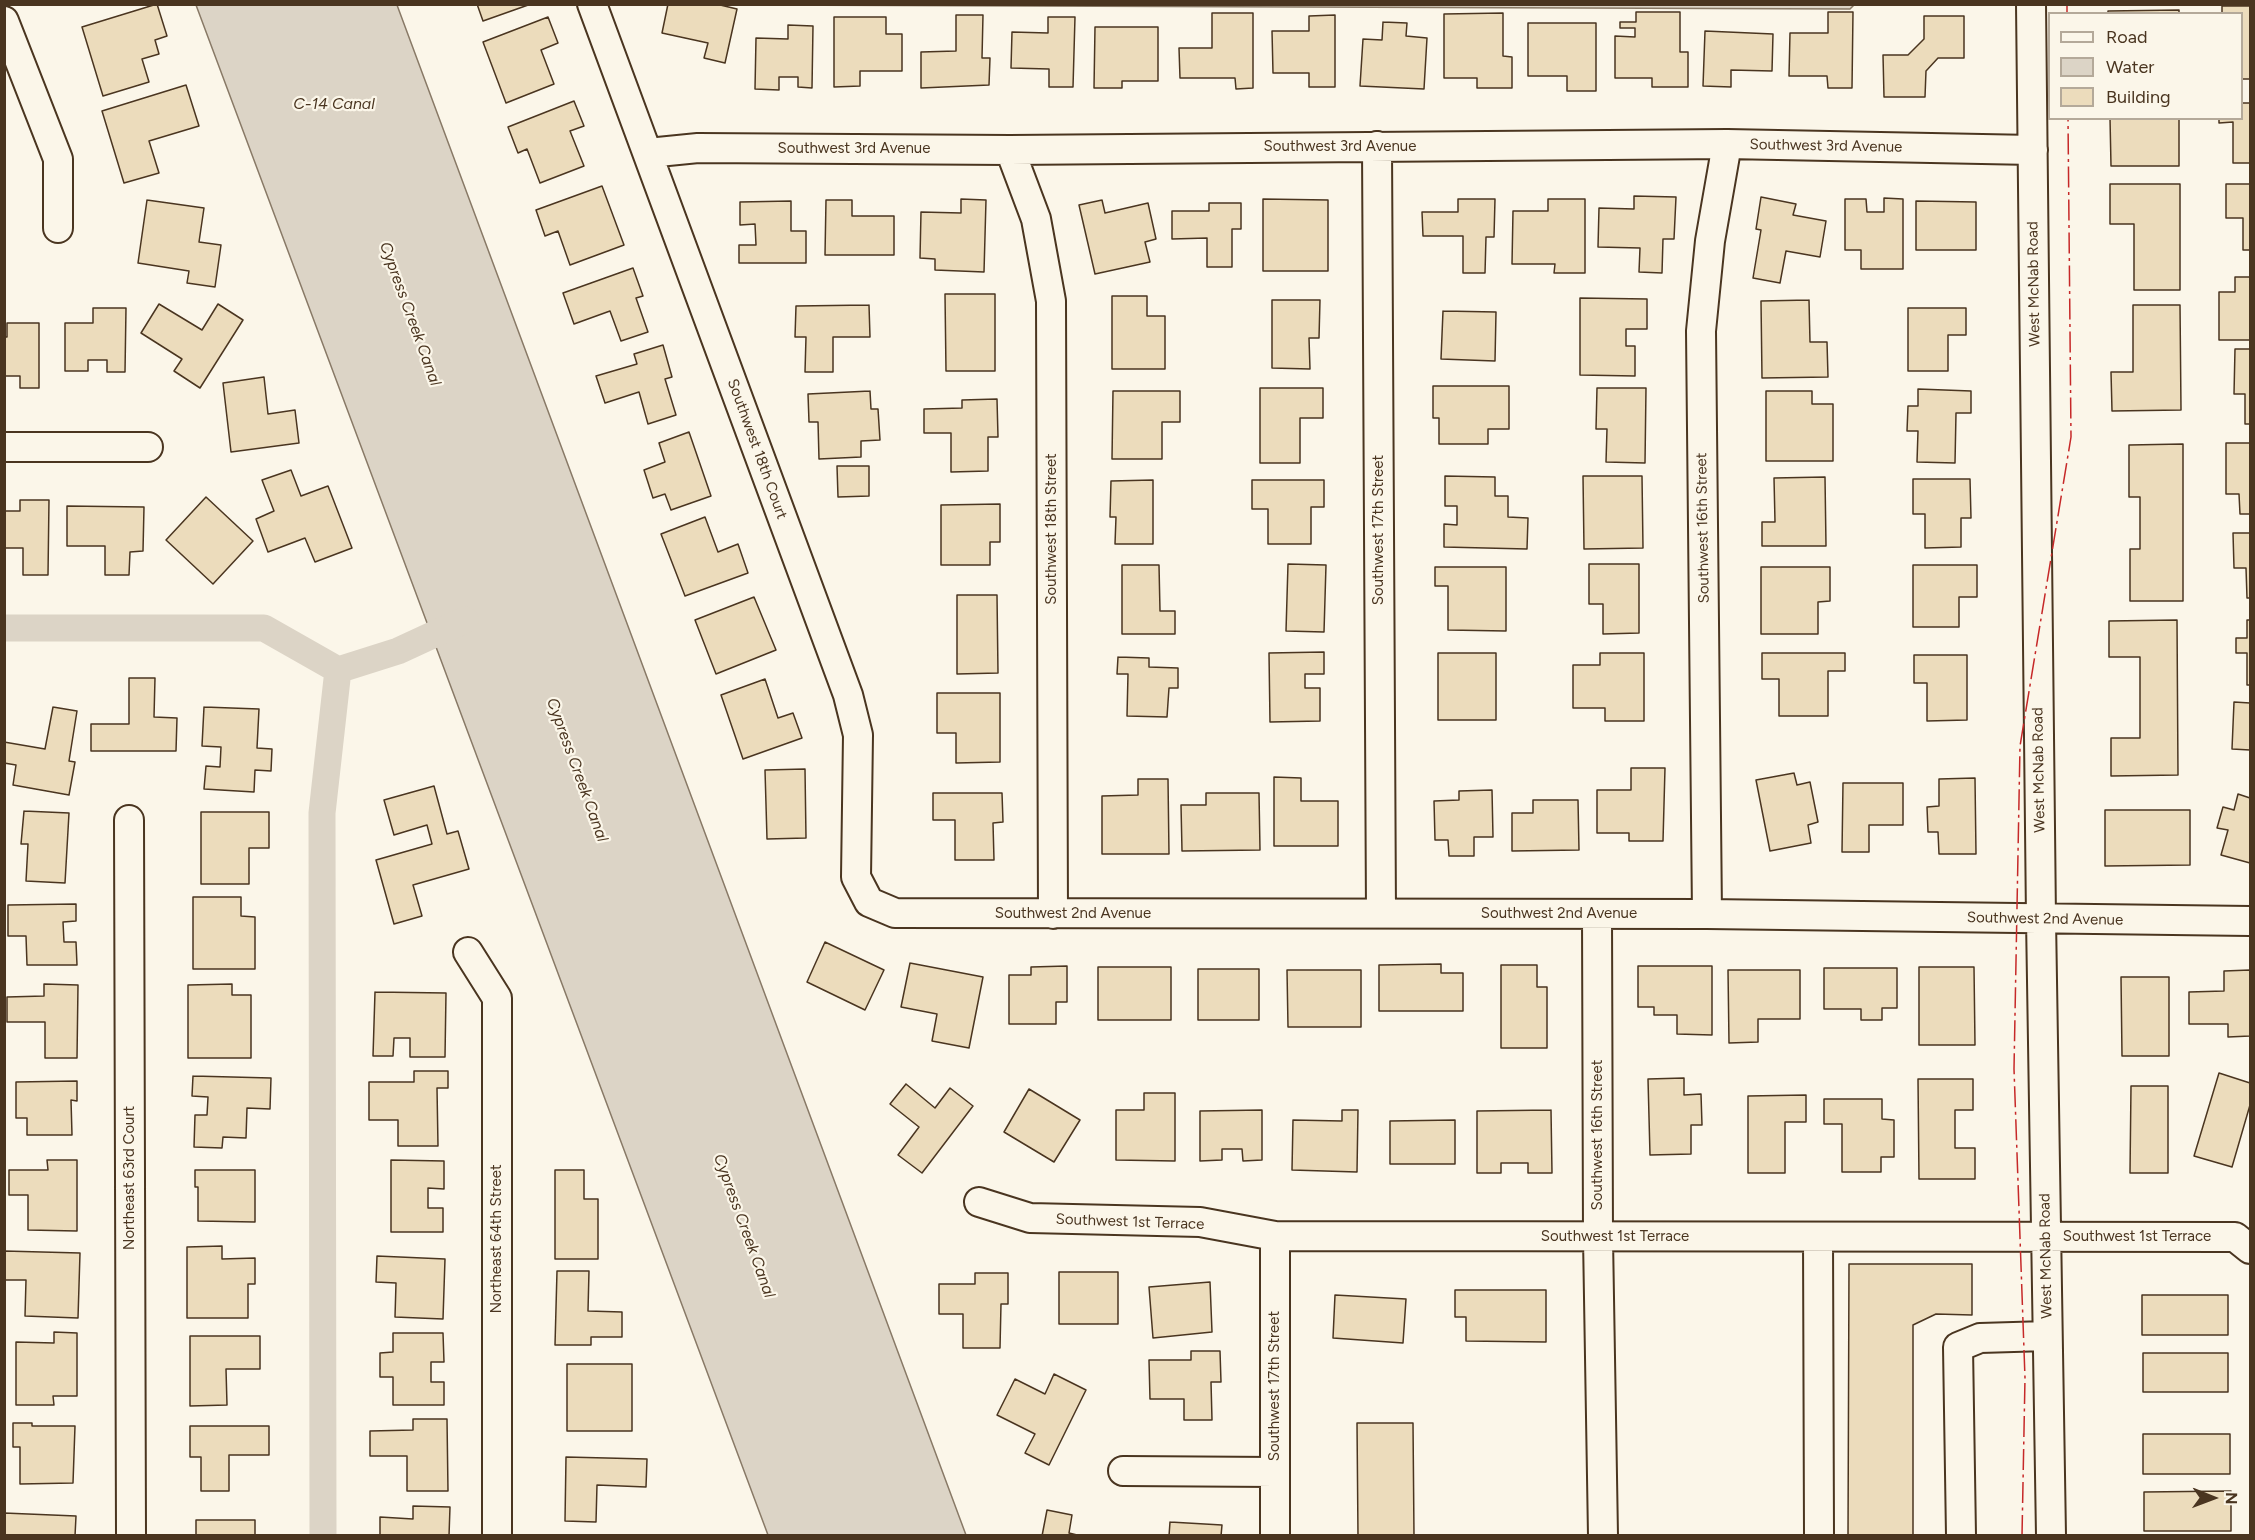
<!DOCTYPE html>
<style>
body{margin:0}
#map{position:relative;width:2255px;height:1540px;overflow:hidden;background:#fbf6e9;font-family:Figtree,sans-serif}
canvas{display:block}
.frame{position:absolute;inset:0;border:6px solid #4a3520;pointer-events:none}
.legend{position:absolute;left:2048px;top:12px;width:195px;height:108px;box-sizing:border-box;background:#fbf6e9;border:2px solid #b4a999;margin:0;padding:8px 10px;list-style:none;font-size:18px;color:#4a3520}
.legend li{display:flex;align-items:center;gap:12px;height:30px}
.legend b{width:30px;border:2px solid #b4a999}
.north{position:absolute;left:2183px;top:1468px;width:60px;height:60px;-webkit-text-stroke:4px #fbf6e9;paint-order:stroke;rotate:91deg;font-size:16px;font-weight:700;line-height:24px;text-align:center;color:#4a3520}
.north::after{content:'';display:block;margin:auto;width:21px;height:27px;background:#4a3520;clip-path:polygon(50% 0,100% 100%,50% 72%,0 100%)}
</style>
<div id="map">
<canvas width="2255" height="1540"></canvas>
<div class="frame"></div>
<ul class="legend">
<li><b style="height:8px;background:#fbf6e9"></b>Road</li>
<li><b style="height:16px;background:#dcd4c6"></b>Water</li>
<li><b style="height:16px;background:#ecdcbc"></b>Building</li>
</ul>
<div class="north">N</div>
</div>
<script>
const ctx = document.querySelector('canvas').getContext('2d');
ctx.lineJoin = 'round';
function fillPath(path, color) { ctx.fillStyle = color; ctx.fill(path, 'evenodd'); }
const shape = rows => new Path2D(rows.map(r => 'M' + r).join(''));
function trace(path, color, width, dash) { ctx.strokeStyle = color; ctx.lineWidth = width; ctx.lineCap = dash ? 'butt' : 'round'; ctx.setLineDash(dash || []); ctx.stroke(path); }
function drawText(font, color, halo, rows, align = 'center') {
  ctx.font = font + ' Figtree,sans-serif'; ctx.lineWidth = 4.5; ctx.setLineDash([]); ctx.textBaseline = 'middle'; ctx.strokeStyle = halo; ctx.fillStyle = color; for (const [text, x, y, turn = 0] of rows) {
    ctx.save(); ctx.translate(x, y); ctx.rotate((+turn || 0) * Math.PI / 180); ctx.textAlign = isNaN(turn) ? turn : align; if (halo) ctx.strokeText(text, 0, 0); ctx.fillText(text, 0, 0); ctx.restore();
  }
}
const water = shape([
 [1855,4,1850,9,755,5,755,4,1855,4],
 [196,5,397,5,966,1535,768,1535,196,5]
]);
fillPath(water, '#dcd4c6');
trace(water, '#887966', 1.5);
trace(shape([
 [4,628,264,628,338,670,398,651,465,620],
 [323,1536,322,813,338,670]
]), '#dcd4c6', 27);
const building = shape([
 [157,4,167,36,155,40,159,54,142,59,149,82,103,96,82,27,157,4],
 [477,4,531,4,483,21,477,4],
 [668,4,716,4,737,9,725,63,704,58,708,43,662,33,668,4],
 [2222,6,2250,6,2250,79,2242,79,2242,14,2222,14,2222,6],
 [2179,10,2179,14,2108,14,2108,11,2179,10],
 [1636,12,1680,12,1680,52,1688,52,1688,87,1652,87,1652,78,1615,78,1615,36,1635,37,1635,28,1620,28,1620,22,1636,22,1636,12],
 [1828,12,1853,12,1852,88,1828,88,1827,76,1789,76,1790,33,1828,33,1828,12],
 [1212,13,1253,13,1253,88,1236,89,1235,78,1180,78,1179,48,1212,48,1212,13],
 [1503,13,1503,56,1512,57,1512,88,1477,88,1477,78,1444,78,1444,14,1503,13],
 [956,15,983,15,982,58,990,58,989,85,921,88,921,52,956,51,956,15],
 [1335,15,1335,87,1309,87,1309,73,1273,73,1272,31,1309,31,1309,16,1335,15],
 [1924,16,1964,16,1964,58,1938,58,1926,71,1925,97,1884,97,1883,55,1908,55,1924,39,1924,16],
 [548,17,558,43,541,50,554,84,506,103,483,42,548,17],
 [834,17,886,17,886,34,902,34,902,71,860,71,860,86,834,87,834,17],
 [1048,17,1075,17,1073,87,1049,87,1049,69,1011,68,1012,32,1048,33,1048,17],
 [1383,22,1407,23,1406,36,1427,38,1424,89,1360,86,1363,39,1382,40,1383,22],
 [1528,23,1596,23,1596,91,1567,91,1567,76,1528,76,1528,23],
 [788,25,813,26,812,88,798,87,798,77,779,77,779,90,755,89,756,38,788,39,788,25],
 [1095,27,1158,27,1158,81,1122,81,1122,88,1094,88,1095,27],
 [1705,31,1773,34,1772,71,1731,70,1731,87,1703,86,1705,31],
 [186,85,199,126,149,141,159,173,124,183,102,111,186,85],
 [574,101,584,126,570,131,584,166,540,183,527,149,518,153,508,127,574,101],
 [2242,103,2250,103,2250,163,2233,163,2233,122,2219,123,2219,118,2242,118,2242,103],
 [2110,118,2179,118,2179,166,2111,166,2110,118],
 [2110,184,2180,184,2180,290,2134,290,2134,224,2110,224,2110,184],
 [2226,184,2250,184,2250,250,2243,250,2243,218,2226,218,2226,184],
 [602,186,624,245,570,265,558,231,545,236,536,210,602,186],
 [1634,196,1676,197,1674,239,1663,239,1662,273,1639,272,1640,248,1598,247,1599,208,1634,209,1634,196],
 [1761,197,1796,204,1793,215,1826,221,1820,257,1786,251,1780,283,1753,278,1761,230,1756,229,1761,197],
 [1884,198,1903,199,1903,269,1861,269,1861,250,1845,250,1845,199,1866,199,1867,212,1884,212,1884,198],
 [961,199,986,200,984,272,935,270,935,259,920,258,921,212,961,213,961,199],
 [1263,199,1328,200,1328,271,1263,271,1263,199],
 [1458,199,1495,199,1494,237,1486,237,1485,273,1463,273,1463,236,1423,236,1422,212,1458,212,1458,199],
 [1548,199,1585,199,1585,273,1554,273,1555,264,1512,264,1513,211,1548,211,1548,199],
 [147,200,204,208,199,242,221,245,215,287,187,283,189,271,138,263,147,200],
 [826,200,852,200,852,216,894,216,894,255,825,255,826,200],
 [1102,200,1105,213,1148,203,1156,239,1145,242,1150,262,1095,274,1079,205,1102,200],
 [791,201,791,231,806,231,806,263,739,263,739,245,756,245,755,224,740,225,740,202,791,201],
 [1916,201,1976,202,1976,250,1916,250,1916,201],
 [1209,203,1241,203,1241,229,1232,229,1232,267,1207,267,1207,238,1172,239,1172,211,1209,211,1209,203],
 [633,268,643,296,636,298,648,332,621,341,610,311,574,324,563,293,633,268],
 [2235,277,2250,277,2250,340,2219,340,2219,292,2235,292,2235,277],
 [945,294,995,294,995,371,946,371,945,294],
 [1112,296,1147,296,1147,316,1165,316,1165,369,1112,369,1112,296],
 [1580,298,1647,299,1647,329,1626,329,1626,346,1635,346,1635,376,1580,375,1580,298],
 [1272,300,1320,300,1319,338,1309,338,1310,369,1272,368,1272,300],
 [1809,300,1810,342,1827,342,1828,377,1762,378,1761,301,1809,300],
 [159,304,202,330,218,304,243,320,200,388,174,371,182,359,141,333,159,304],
 [869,305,870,337,833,337,833,372,805,372,806,337,795,337,796,306,869,305],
 [2133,305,2180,305,2181,410,2112,411,2111,372,2133,372,2133,305],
 [93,308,126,308,125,372,107,372,107,360,88,360,88,371,65,371,65,323,93,323,93,308],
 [1908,308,1966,308,1966,335,1948,335,1948,371,1908,371,1908,308],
 [1443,311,1496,312,1495,361,1441,359,1443,311],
 [7,323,39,323,39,388,20,388,20,376,4,376,4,337,7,337,7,323],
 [663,345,672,377,665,379,676,415,648,424,639,392,605,403,596,376,637,364,634,354,663,345],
 [2235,349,2250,349,2250,424,2245,424,2245,394,2234,394,2235,349],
 [264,377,268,414,295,410,299,443,231,452,223,383,264,377],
 [1433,386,1509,386,1509,429,1488,429,1488,444,1439,444,1439,418,1433,418,1433,386],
 [1260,388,1323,388,1323,418,1300,418,1300,463,1260,463,1260,388],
 [1597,388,1646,388,1645,463,1606,462,1607,429,1596,429,1597,388],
 [1918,389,1971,391,1971,413,1956,413,1955,463,1917,462,1918,431,1907,431,1908,406,1918,406,1918,389],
 [870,391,871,409,878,409,880,440,861,441,861,457,819,459,818,422,809,422,808,394,870,391],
 [1113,391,1180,391,1180,422,1162,422,1162,459,1112,459,1113,391],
 [1766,391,1812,391,1812,404,1833,404,1833,461,1766,461,1766,391],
 [997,399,998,437,988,437,988,471,951,472,951,433,924,433,924,409,962,408,962,400,997,399],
 [689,432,711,496,671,510,665,494,653,498,644,470,665,462,659,443,689,432],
 [2226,443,2250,443,2250,514,2240,514,2239,494,2226,494,2226,443],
 [2183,444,2183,601,2130,601,2130,549,2140,549,2140,497,2129,497,2129,445,2183,444],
 [837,466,869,466,869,496,838,497,837,466],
 [291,470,301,496,328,486,352,548,315,562,305,538,268,552,256,519,274,511,262,480,291,470],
 [1445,476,1495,477,1495,496,1508,496,1508,517,1528,518,1527,549,1444,547,1444,524,1457,525,1457,506,1445,506,1445,476],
 [1583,476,1642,476,1643,548,1584,549,1583,476],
 [1825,477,1826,546,1762,546,1762,522,1775,522,1774,478,1825,477],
 [1913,479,1970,479,1971,518,1961,518,1961,547,1925,548,1925,514,1913,514,1913,479],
 [1153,480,1153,544,1115,544,1116,517,1110,517,1111,481,1153,480],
 [1252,480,1324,480,1324,507,1311,507,1311,544,1268,544,1268,509,1252,509,1252,480],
 [206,497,253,541,213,584,166,540,206,497],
 [20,500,49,500,48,575,23,575,23,548,4,548,4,511,20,511,20,500],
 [1000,504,1000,542,990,542,990,565,941,565,941,505,1000,504],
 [67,506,144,507,143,551,130,552,129,575,105,575,105,546,67,546,67,506],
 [705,517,718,552,738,544,748,573,685,596,661,534,705,517],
 [2233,533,2250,533,2250,598,2247,598,2246,568,2234,568,2233,533],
 [1288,564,1326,565,1324,632,1286,631,1288,564],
 [1589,564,1639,564,1639,633,1603,634,1603,604,1589,604,1589,564],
 [1122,565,1159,565,1160,611,1175,611,1175,634,1122,634,1122,565],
 [1913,565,1977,565,1977,597,1959,597,1959,627,1913,627,1913,565],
 [1435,567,1506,567,1506,631,1448,630,1448,586,1435,586,1435,567],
 [1761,567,1830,567,1830,601,1818,602,1818,634,1761,634,1761,567],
 [957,595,997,595,998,673,957,674,957,595],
 [754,597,776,650,716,674,695,620,754,597],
 [2177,620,2178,775,2111,776,2111,738,2140,738,2140,657,2109,657,2109,621,2177,620],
 [2247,620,2250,620,2250,685,2247,685,2247,653,2236,653,2236,638,2247,638,2247,620],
 [1324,652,1324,674,1305,674,1305,688,1320,688,1320,721,1270,722,1269,653,1324,652],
 [1438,653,1496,653,1496,720,1438,720,1438,653],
 [1600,653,1644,653,1644,721,1605,721,1605,708,1573,708,1573,665,1600,665,1600,653],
 [1762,653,1845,653,1845,671,1828,671,1828,716,1779,716,1779,679,1762,679,1762,653],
 [1914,655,1967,655,1967,720,1927,721,1927,683,1914,683,1914,655],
 [1118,657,1149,658,1149,667,1178,668,1178,688,1169,688,1167,717,1127,716,1128,674,1117,674,1118,657],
 [129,678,155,678,154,717,177,718,176,751,91,751,91,724,129,724,129,678],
 [765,679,778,718,793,713,802,738,743,759,721,695,765,679],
 [937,693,1000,693,1000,762,956,763,956,733,937,733,937,693],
 [2234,702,2250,703,2250,750,2232,749,2234,702],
 [53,707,77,711,69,761,75,762,69,795,13,785,16,765,4,763,4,742,45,749,53,707],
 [204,707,259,709,257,748,272,749,271,771,255,770,254,792,204,789,206,766,220,767,221,747,202,746,204,707],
 [1631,768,1665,768,1663,841,1629,841,1629,833,1597,833,1597,790,1631,790,1631,768],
 [805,769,806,838,767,839,765,770,805,769],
 [1794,773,1797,785,1810,782,1818,822,1808,825,1811,843,1770,851,1756,780,1794,773],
 [1274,777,1301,778,1301,801,1338,801,1338,846,1274,846,1274,777],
 [1975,778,1976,854,1939,854,1938,832,1928,832,1927,807,1939,806,1939,779,1975,778],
 [1138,779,1168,779,1169,854,1102,854,1102,796,1138,795,1138,779],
 [1843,783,1903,783,1903,825,1869,825,1869,852,1842,852,1843,783],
 [434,786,447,834,458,831,469,869,413,885,422,916,394,924,376,860,432,844,427,825,394,835,384,800,434,786],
 [1492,790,1493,837,1474,837,1474,856,1449,856,1448,840,1435,840,1434,801,1459,800,1459,791,1492,790],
 [933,793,1002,793,1003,822,993,823,994,860,955,860,955,820,933,820,933,793],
 [1206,793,1259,793,1260,850,1182,851,1181,805,1206,805,1206,793],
 [2238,794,2250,798,2250,863,2221,855,2228,830,2217,828,2223,807,2234,810,2238,794],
 [1533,800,1578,800,1579,850,1512,851,1512,813,1533,813,1533,800],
 [2105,810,2190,810,2190,865,2105,866,2105,810],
 [24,811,69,813,65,883,26,881,28,844,21,844,24,811],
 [201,812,269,812,269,848,249,848,249,884,201,884,201,812],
 [193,897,241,897,241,916,255,917,255,969,193,969,193,897],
 [76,904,76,921,63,922,64,942,76,942,77,965,27,965,26,936,8,936,8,905,76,904],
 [825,942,884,970,865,1010,807,982,825,942],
 [910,963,983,977,969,1048,932,1041,937,1014,901,1007,910,963],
 [1441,964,1441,973,1463,973,1463,1011,1379,1011,1379,965,1441,964],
 [1501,965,1537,965,1537,987,1547,987,1547,1048,1501,1048,1501,965],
 [1067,966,1067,1002,1056,1002,1056,1024,1009,1024,1009,975,1031,975,1031,967,1067,966],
 [1638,966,1712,966,1712,1035,1677,1034,1677,1015,1654,1015,1654,1007,1638,1007,1638,966],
 [1098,967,1171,967,1171,1020,1098,1020,1098,967],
 [1919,967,1974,967,1975,1045,1919,1045,1919,967],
 [1824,968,1897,968,1897,1008,1882,1008,1882,1020,1861,1020,1861,1009,1824,1009,1824,968],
 [1198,969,1259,969,1259,1020,1198,1020,1198,969],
 [1287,970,1361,970,1361,1027,1288,1027,1287,970],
 [1728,970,1800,970,1800,1019,1758,1019,1758,1042,1729,1043,1728,970],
 [2250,970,2250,1036,2228,1037,2228,1024,2189,1024,2189,992,2224,991,2224,971,2250,970],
 [2121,977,2169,977,2169,1056,2122,1056,2121,977],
 [44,984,78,985,77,1058,45,1058,45,1022,7,1022,7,997,44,996,44,984],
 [232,984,232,995,251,995,251,1058,188,1058,188,985,232,984],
 [375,992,446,993,445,1057,410,1057,410,1038,394,1038,393,1056,373,1056,375,992],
 [414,1071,448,1071,448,1088,437,1088,438,1146,398,1146,398,1120,369,1120,369,1082,414,1082,414,1071],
 [2219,1073,2250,1083,2250,1105,2232,1167,2194,1156,2219,1073],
 [193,1076,271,1078,270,1109,247,1108,246,1138,223,1137,222,1148,194,1147,195,1115,207,1115,208,1097,192,1096,193,1076],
 [1684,1078,1684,1095,1701,1094,1702,1125,1691,1125,1691,1154,1650,1155,1648,1079,1684,1078],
 [1918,1079,1973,1079,1973,1110,1955,1110,1955,1148,1975,1148,1975,1179,1919,1179,1918,1079],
 [77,1081,77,1101,71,1100,72,1135,27,1135,27,1118,16,1118,16,1082,77,1081],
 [906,1084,935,1108,950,1088,973,1106,922,1173,898,1155,919,1127,890,1104,906,1084],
 [2131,1086,2168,1086,2168,1173,2130,1173,2131,1086],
 [1029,1089,1080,1120,1054,1162,1004,1132,1029,1089],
 [1144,1093,1175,1093,1175,1161,1116,1160,1116,1110,1144,1110,1144,1093],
 [1806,1095,1806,1122,1785,1122,1785,1173,1748,1173,1748,1096,1806,1095],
 [1824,1099,1882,1099,1882,1119,1894,1120,1894,1157,1881,1157,1881,1172,1842,1172,1842,1124,1824,1124,1824,1099],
 [1262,1110,1262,1160,1243,1161,1242,1149,1222,1149,1222,1160,1200,1161,1200,1111,1262,1110],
 [1342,1110,1358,1110,1357,1172,1292,1170,1293,1120,1342,1121,1342,1110],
 [1551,1110,1552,1173,1528,1173,1528,1163,1501,1163,1501,1173,1477,1173,1477,1111,1551,1110],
 [1455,1120,1455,1164,1390,1164,1390,1121,1455,1120],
 [47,1160,77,1160,77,1231,28,1230,28,1195,9,1195,9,1170,48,1170,47,1160],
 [391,1160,444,1161,444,1189,428,1188,428,1208,443,1208,443,1232,391,1232,391,1160],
 [195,1170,255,1170,255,1222,198,1221,198,1187,195,1187,195,1170],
 [555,1170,584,1170,584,1199,598,1199,598,1259,555,1259,555,1170],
 [222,1246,222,1259,255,1258,255,1284,248,1284,248,1318,187,1318,187,1247,222,1246],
 [4,1251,80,1253,78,1318,25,1316,26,1280,4,1280,4,1251],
 [377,1256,445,1259,443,1319,395,1317,396,1283,376,1282,377,1256],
 [1849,1264,1972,1264,1972,1315,1936,1314,1913,1325,1913,1536,1848,1536,1849,1264],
 [557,1271,589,1271,588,1311,622,1312,622,1337,591,1337,591,1345,555,1345,557,1271],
 [1059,1272,1118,1272,1118,1324,1059,1324,1059,1272],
 [975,1273,1008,1273,1008,1304,1001,1304,1000,1348,963,1348,963,1314,939,1314,939,1284,975,1284,975,1273],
 [1210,1282,1212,1332,1153,1338,1149,1287,1210,1282],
 [1455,1290,1546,1290,1546,1342,1466,1341,1466,1317,1455,1317,1455,1290],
 [1335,1295,1406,1299,1403,1343,1333,1338,1335,1295],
 [2142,1295,2228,1295,2228,1335,2142,1335,2142,1295],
 [54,1332,77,1333,77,1396,53,1396,54,1405,16,1405,16,1342,54,1343,54,1332],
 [393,1333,443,1333,444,1362,431,1362,431,1382,444,1382,444,1405,393,1405,393,1377,380,1377,380,1353,393,1352,393,1333],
 [190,1336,260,1336,260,1369,226,1369,227,1405,190,1406,190,1336],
 [1191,1351,1220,1351,1221,1382,1211,1382,1212,1420,1184,1420,1184,1399,1150,1399,1149,1360,1191,1360,1191,1351],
 [2143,1353,2228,1353,2228,1392,2143,1392,2143,1353],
 [567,1364,632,1364,632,1431,567,1431,567,1364],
 [1054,1374,1086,1390,1049,1465,1025,1453,1035,1434,997,1415,1015,1379,1045,1394,1054,1374],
 [413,1419,447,1419,448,1491,407,1491,407,1456,370,1456,370,1431,413,1430,413,1419],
 [13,1423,32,1423,32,1426,75,1426,73,1483,20,1484,20,1447,13,1447,13,1423],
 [1357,1423,1413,1423,1414,1536,1358,1536,1357,1423],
 [190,1426,269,1426,269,1455,229,1455,229,1491,201,1491,201,1457,190,1457,190,1426],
 [2143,1434,2230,1434,2230,1474,2143,1474,2143,1434],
 [566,1457,647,1459,646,1487,597,1485,596,1522,565,1521,566,1457],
 [2231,1491,2231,1531,2144,1531,2144,1492,2231,1491],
 [413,1506,450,1507,449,1536,380,1536,380,1517,413,1519,413,1506],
 [1047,1510,1072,1515,1069,1533,1081,1536,1042,1536,1047,1510],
 [4,1513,76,1516,75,1536,4,1536,4,1513],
 [196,1520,255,1520,255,1536,196,1536,196,1520],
 [1170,1522,1222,1525,1221,1536,1169,1536,1170,1522]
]);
fillPath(building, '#ecdcbc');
trace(building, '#4a3520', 1.5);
const minor = shape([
 [592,4,848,695,858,735,856,877,869,902,895,913,1707,914,2250,921],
 [2031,4,2041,919,2051,1536],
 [4,21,58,159,58,228],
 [1377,146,1381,913],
 [1010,150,1036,219,1051,301,1053,914],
 [648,153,698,148,1010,150,1727,144,2033,150],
 [4,447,148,447],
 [129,820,131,1536],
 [1597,914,1598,1238,1603,1536],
 [1707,914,1701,331,1710,241,1727,144],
 [468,952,497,998,497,1536],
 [979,1202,1030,1218,1200,1222,1275,1236,2235,1237,2250,1249],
 [1818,1237,1819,1536],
 [1123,1471,1274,1472],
 [1275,1536,1275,1236],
 [1961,1536,1958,1347,1980,1338,2047,1336]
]);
trace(minor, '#4a3520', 32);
trace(minor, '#fbf6e9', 28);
trace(shape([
 [2067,4,2067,14],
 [2022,1536,2025,1378,2014,1069,2020,746,2071,437,2068,118]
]), '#c62828', 1.5, [21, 4.5, 3, 4.5]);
drawText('15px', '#4a3520', '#fbf6e9', [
 ["Southwest 3rd Avenue",1826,146,1],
 ["Southwest 3rd Avenue",1340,147],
 ["Southwest 3rd Avenue",854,149],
 ["West McNab Road",2034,284,-91],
 ["Southwest 18th Court",757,449,70],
 ["Southwest 16th Street",1703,528,-91],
 ["Southwest 18th Street",1052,529,-90],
 ["Southwest 17th Street",1379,530,-90],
 ["West McNab Road",2039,770,-91],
 ["Southwest 2nd Avenue",1073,914],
 ["Southwest 2nd Avenue",1559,914],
 ["Southwest 2nd Avenue",2045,919,1],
 ["Southwest 16th Street",1598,1135,-90],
 ["Northeast 63rd Court",130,1178,-90],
 ["Southwest 1st Terrace",1130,1222,2],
 ["Southwest 1st Terrace",1615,1237],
 ["Southwest 1st Terrace",2137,1237],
 ["Northeast 64th Street",497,1239,-90],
 ["West McNab Road",2046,1256,-91],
 ["Southwest 17th Street",1275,1386,-90]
]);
drawText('italic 16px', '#4a3520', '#fbf6e9', [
 ["C-14 Canal",334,104],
 ["Cypress Creek Canal",410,314,70],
 ["Cypress Creek Canal",577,770,70],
 ["Cypress Creek Canal",744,1226,70]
]);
</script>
